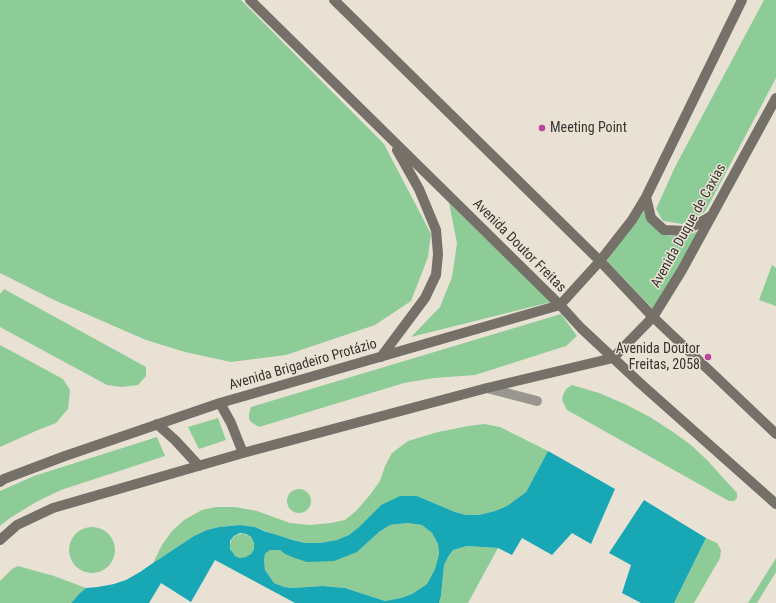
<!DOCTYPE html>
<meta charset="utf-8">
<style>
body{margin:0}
canvas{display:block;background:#e9e2d4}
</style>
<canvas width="776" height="603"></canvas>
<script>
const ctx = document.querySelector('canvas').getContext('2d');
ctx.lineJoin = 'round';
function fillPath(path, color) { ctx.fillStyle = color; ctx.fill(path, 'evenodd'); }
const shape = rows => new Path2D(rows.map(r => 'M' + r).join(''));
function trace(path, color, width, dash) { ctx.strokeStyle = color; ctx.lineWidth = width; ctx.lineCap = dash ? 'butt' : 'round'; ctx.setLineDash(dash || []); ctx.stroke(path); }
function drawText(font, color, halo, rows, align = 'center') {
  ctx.font = font + ' "Roboto Condensed",sans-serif'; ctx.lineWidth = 3; ctx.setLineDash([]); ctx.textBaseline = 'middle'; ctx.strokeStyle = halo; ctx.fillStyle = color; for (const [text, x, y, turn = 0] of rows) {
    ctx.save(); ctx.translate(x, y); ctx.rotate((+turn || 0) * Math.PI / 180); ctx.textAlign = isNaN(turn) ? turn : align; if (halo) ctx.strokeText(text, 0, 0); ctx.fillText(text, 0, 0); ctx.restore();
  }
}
fillPath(shape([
 [0,0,241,0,384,144,431,234,428,257,411,301,375,325,286,355,231,362,185,352,146,340,54,300,0,273],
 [764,0,776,0,776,78,705,212,682,224,663,221,656,209,675,167],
 [449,203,551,302,411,337,440,307,452,277,457,243],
 [644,208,658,231,669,236,685,236,699,231,653,309,607,261],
 [772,265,776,268,776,306,759,300],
 [4,289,146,367,146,376,138,385,122,387,107,385,0,327,0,294],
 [561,314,577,336,566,346,475,375,434,378,404,383,259,427,251,422,249,419,249,414,251,407],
 [0,345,63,379,70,390,68,409,56,423,38,430,0,447],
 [572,385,599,393,625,404,650,417,673,432,691,445,707,460,737,493,737,498,734,501,729,501,567,410,562,400,563,395,566,389],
 [218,418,226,440,199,449,188,427],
 [484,424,500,427,548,451,526,492,507,506,495,511,479,515,466,515,455,512,417,496,381,505,359,527,349,535,338,540,320,543,305,543,276,535,255,527,240,525,219,527,207,530,194,536,153,563,162,545,172,531,184,520,202,510,216,507,235,507,257,511,290,523,310,525,331,523,345,520,356,511,369,496,380,481,385,466,392,453,408,441,438,432,468,426],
 [157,437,165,456,61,490,36,502,10,518,0,526,0,491,34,476],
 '287 501a12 12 0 1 1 24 0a12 12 0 1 1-24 0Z',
 [407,523,422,525,432,533,438,544,439,554,435,569,427,584,412,594,401,598,385,601,345,588,323,586,292,588,283,587,274,583,265,570,264,560,265,554,270,550,280,550,285,554,357,552,379,532,390,525],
 '69 550a23 23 0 1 1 46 0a23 23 0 1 1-46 0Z',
 '230 546a12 12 0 1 1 24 0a12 12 0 1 1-24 0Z',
 [706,538,717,543,721,550,720,558,694,603,674,603],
 [467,546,498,548,468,603,439,603,441,596,444,565,448,557,453,550],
 [776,558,776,572,757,603,748,603],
 [18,566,54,576,86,588,80,593,71,603,0,603,0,581,12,569]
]), '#8dcc97');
fillPath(shape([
 [548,451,615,489,591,544,572,533,552,555,522,538,512,555,498,548,467,546,453,550,448,557,444,565,441,596,439,603,295,603,215,560,191,602,161,583,149,603,71,603,80,593,86,588,98,587,114,584,126,580,140,572,153,563,194,536,207,530,219,527,240,525,255,527,264,531,293,540,305,543,320,543,337,540,349,535,359,527,381,505,400,496,417,496,455,512,466,515,479,515,495,511,507,506,526,492],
 [407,523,422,525,432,533,438,544,439,554,435,569,427,584,412,594,401,598,385,601,345,588,323,586,292,588,284,587,274,583,265,570,264,560,265,554,270,550,280,550,285,554,295,558,307,562,334,561,357,552,379,532,390,525],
 [240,533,246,534,251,537,254,543,254,549,251,554,246,557,240,558,235,556,230,549,230,541,234,536],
 [644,500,706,538,674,603,641,603,622,593,631,565,609,553]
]), '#18a7b5');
trace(shape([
 [487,388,537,401]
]), '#999690', 10);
trace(shape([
 [250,0,560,305,581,328,641,384,776,504],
 [334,0,600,261,653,317,776,434],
 [646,197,651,218,664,230,685,231,711,216],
 [381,357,425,298,436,275,438,254,436,230,419,189,397,150],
 [613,358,653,317,682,270,776,98],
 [220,403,231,423,243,453],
 [157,424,175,440,199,466],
 [0,482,4,479,65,456,220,403,560,305,600,261,632,220,646,197,742,0],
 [0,540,17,525,53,508,243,453,487,388,613,358]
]), '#757169', 10);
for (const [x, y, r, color] of [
 [542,128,4,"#b49"],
 [708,357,4,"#b49"]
]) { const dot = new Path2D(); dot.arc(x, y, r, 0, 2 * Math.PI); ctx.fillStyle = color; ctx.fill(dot); trace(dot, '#e9e2d4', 1.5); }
drawText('14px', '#37342f', '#e9e2d4', [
 ["Meeting Point",550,128],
 ["Avenida Doutor",700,349,"right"],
 ["Freitas, 2058",700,365,"right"]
], 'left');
drawText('14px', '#37342f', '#e9e2d4', [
 ["Avenida Duque de Caxias",689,226,-61],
 ["Avenida Doutor Freitas",519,246,45],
 ["Avenida Brigadeiro Protázio",303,365,-16]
]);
</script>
